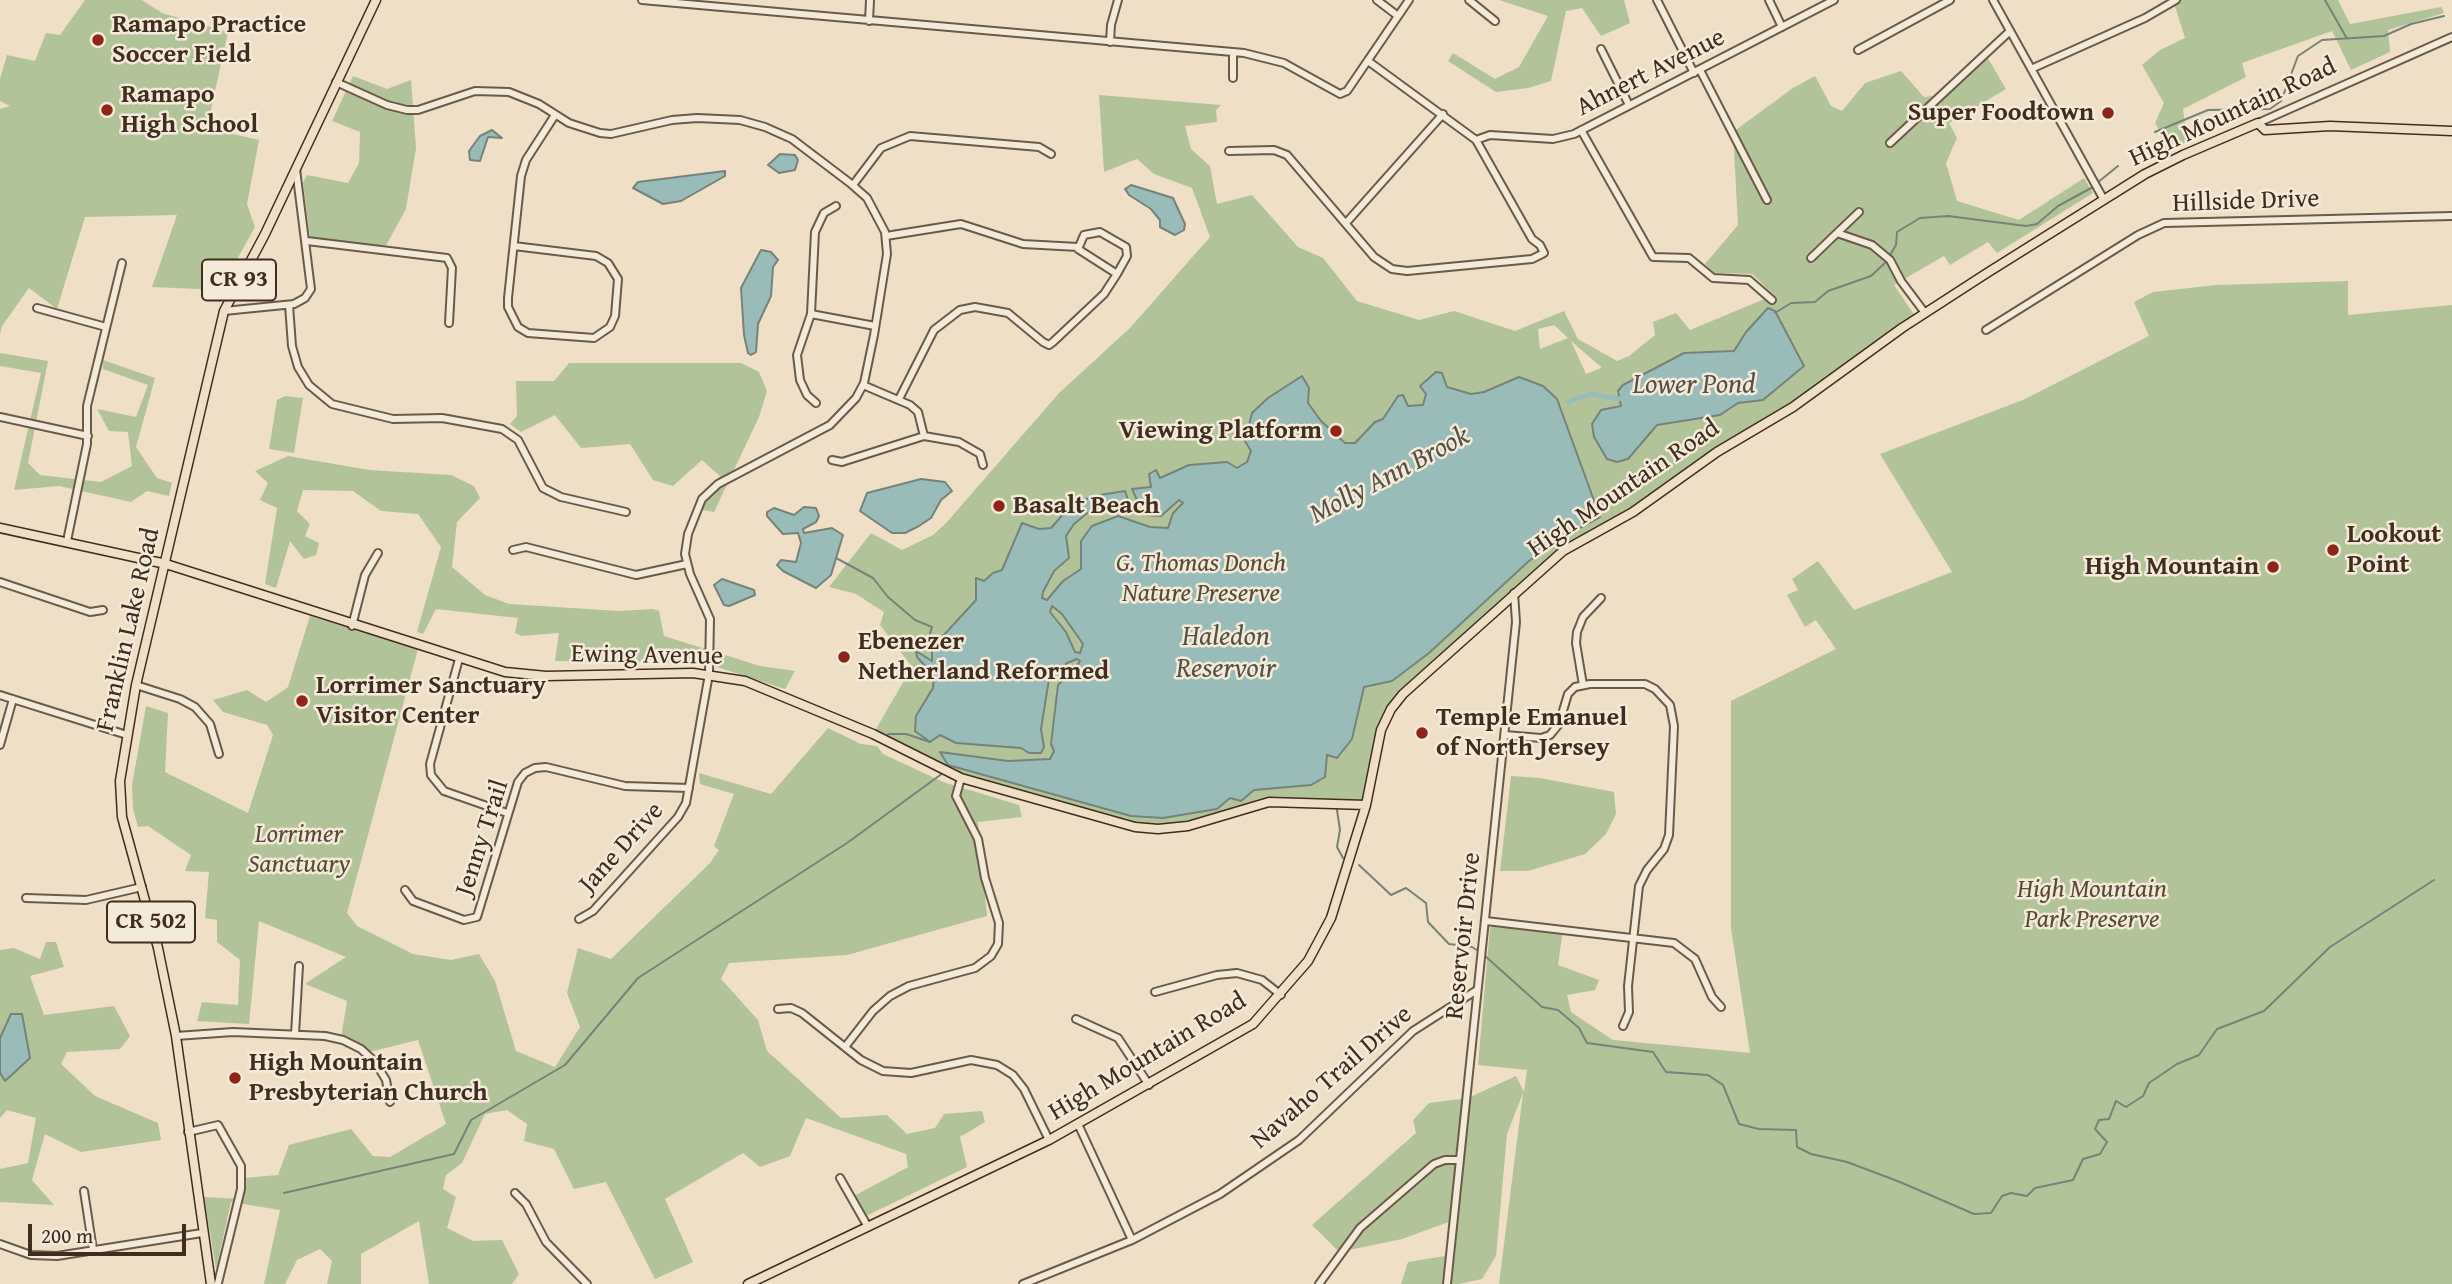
<!DOCTYPE html>
<style>
body{margin:0}
#map{position:relative;width:2452px;height:1284px;overflow:hidden;background:#eedfc6;font-family:"Gentium Book Plus",serif}
canvas{display:block}
.scale{position:absolute;left:28px;top:1224px;width:158px;height:32px;box-sizing:border-box;border:4px solid #402d1f;border-top:0;padding-left:9px;font-size:21px;line-height:24px;white-space:nowrap;color:#402d1f;-webkit-text-stroke:5px #f4eada;paint-order:stroke}
</style>
<div id="map">
<canvas width="2452" height="1284"></canvas>
<div class="scale">200 m</div>
</div>
<script>
const ctx = document.querySelector('canvas').getContext('2d');
ctx.lineJoin = 'round';
function fillPath(path, color) { ctx.fillStyle = color; ctx.fill(path, 'evenodd'); }
const shape = rows => new Path2D(rows.map(r => 'M' + r).join(''));
function trace(path, color, width, dash) { ctx.strokeStyle = color; ctx.lineWidth = width; ctx.lineCap = dash ? 'butt' : 'round'; ctx.setLineDash(dash || []); ctx.stroke(path); }
function drawText(font, color, halo, rows, align = 'center') {
  ctx.font = font + ' "Gentium Book Plus",serif'; ctx.lineWidth = 5; ctx.setLineDash([]); ctx.textBaseline = 'middle'; ctx.strokeStyle = halo; ctx.fillStyle = color; for (const [text, x, y, turn = 0] of rows) {
    ctx.save(); ctx.translate(x, y); ctx.rotate((+turn || 0) * Math.PI / 180); ctx.textAlign = isNaN(turn) ? turn : align; if (halo) ctx.strokeText(text, 0, 0); ctx.fillText(text, 0, 0); ctx.restore();
  }
}
fillPath(shape([
 [85,0,142,0,162,13,228,32,207,128,259,140,247,204,255,227,220,290,152,287,177,215,85,217,57,309,29,288,2,326,0,335,0,109,10,106,0,101,0,79,7,55,35,61,46,33,60,35],
 [1499,0,1624,0,1630,23,1601,36,1582,8,1566,11,1551,81,1528,88,1496,92,1448,61,1453,53,1495,79,1519,67,1548,16],
 [2173,0,2338,0,2350,24,2441,7,2444,13,2388,30,2390,52,2351,70,2332,31,2242,63,2246,77,2183,109,2187,142,2153,156,2162,134,2155,123,2164,103,2142,65,2160,50,2185,38],
 [1986,55,2006,89,1949,123,1957,138,1946,163,1957,201,2019,220,2084,178,2093,193,1997,253,1988,242,1950,265,1944,256,1894,285,1917,319,1690,472,1563,551,1403,694,1385,719,1366,805,1278,801,1206,822,1158,829,961,778,873,734,912,667,880,625,884,612,856,594,829,587,871,533,902,550,933,535,947,522,1059,393,1130,328,1210,237,1192,188,1154,174,1137,159,1104,172,1099,95,1221,105,1216,110,1217,122,1185,126,1191,149,1210,166,1217,204,1252,195,1298,247,1323,258,1357,301,1419,320,1454,311,1515,331,1564,311,1578,339,1617,361,1629,356,1655,335,1653,322,1676,313,1690,330,1774,295,1752,274,1714,273,1705,264,1738,225,1733,132,1793,88,1815,76,1831,106,1842,111,1865,83,1901,71,1924,97,1940,95],
 [1554,325,1568,338,1540,349,1538,329],
 [1571,341,1601,367,1601,368,1586,374],
 [353,76,387,89,411,80,416,148,406,209,384,249,310,237,303,183,307,175,348,183,359,163,360,132,332,121],
 [2348,281,2348,315,2452,305,2452,1284,1499,1284,1523,1093,1507,1134,1496,1256,1482,1279,1459,1284,1401,1284,1408,1262,1451,1255,1454,1220,1402,1239,1339,1252,1312,1225,1416,1133,1413,1120,1429,1103,1468,1098,1516,1076,1524,1092,1527,1070,1478,1065,1490,927,1563,930,1558,965,1599,980,1595,990,1567,995,1571,1012,1613,1040,1750,1053,1731,928,1731,701,1836,649,1816,620,1805,627,1787,595,1798,590,1792,579,1818,561,1854,610,1952,572,1880,454,2023,400,2149,336,2134,302,2153,292,2216,285],
 [0,353,48,361,28,463,40,475,101,482,132,466,128,432,109,431,97,409,136,417,148,385,103,369,103,360,155,378,136,447,157,478,172,483,169,496,147,491,131,502,59,486,14,490,41,373,0,366],
 [569,363,741,363,759,372,767,391,759,417,714,512,698,509,720,476,702,460,673,486,653,480,630,444,581,448,555,415,521,432,510,424,517,416,516,381,554,381],
 [285,396,303,398,294,453,269,449,277,400],
 [288,456,369,470,451,475,474,486,480,498,457,522,452,567,485,595,509,604,619,611,653,609,659,611,664,636,760,666,795,671,785,689,705,663,555,661,559,633,521,636,515,633,518,618,436,609,423,634,417,632,441,547,418,514,381,511,353,491,303,490,297,511,310,524,305,536,319,543,316,555,304,559,290,541,276,588,265,584,277,508,260,500,268,483,255,471],
 [310,616,418,649,347,913,357,926,413,954,451,960,479,954,495,981,516,1051,555,1067,580,1027,567,993,578,948,611,959,710,863,719,850,714,846,734,794,700,784,699,773,771,794,828,728,861,744,877,746,883,754,943,782,1019,805,1022,817,978,822,987,916,847,955,729,963,721,979,758,1020,767,1051,841,1118,887,1115,907,1134,935,1128,944,1114,982,1111,985,1122,960,1137,967,1167,864,1217,854,1196,908,1167,906,1154,806,1118,790,1156,760,1167,743,1153,665,1199,693,1262,655,1279,606,1182,574,1189,554,1149,524,1141,527,1124,507,1110,485,1114,462,1163,446,1175,443,1189,456,1197,447,1228,473,1241,502,1240,519,1274,512,1284,429,1284,419,1221,361,1254,361,1284,327,1284,332,1261,320,1249,297,1260,285,1284,264,1284,280,1210,231,1202,216,1269,204,1197,241,1199,244,1178,278,1175,289,1145,351,1129,373,1156,390,1157,446,1124,418,1040,365,1053,341,1038,347,1001,305,984,346,957,259,921,249,1024,197,1021,202,1002,238,1005,240,960,217,942,217,920,205,918,209,872,185,871,191,855,148,826,138,827,133,809,132,785,146,706,168,713,165,772,248,813,273,735,267,725,223,712,213,700,247,690,266,702,288,687],
 [1511,776,1540,778,1614,792,1616,814,1606,834,1585,854,1528,871,1500,871],
 [46,942,56,942,64,967,30,976,44,1015,114,1006,130,1036,120,1049,67,1052,61,1064,95,1096,158,1123,161,1140,81,1152,45,1134,32,1180,54,1205,0,1202,0,1169,28,1163,36,1118,7,1110,0,1118,0,950,14,948,40,959]
]), '#b3c399');
const water = shape([
 [492,130,502,138,488,137,480,161,470,160,469,151,480,136,492,130],
 [780,154,795,155,798,160,795,170,779,173,768,165,780,154],
 [725,171,725,176,681,201,663,204,633,188,638,182,725,171],
 [1131,185,1173,198,1185,224,1184,230,1175,235,1160,227,1160,220,1151,209,1129,195,1125,189,1131,185],
 [761,250,771,252,778,260,773,267,771,296,758,324,756,352,751,355,748,353,744,335,741,288,761,250],
 [1768,308,1775,311,1804,366,1763,400,1738,403,1720,415,1657,425,1628,459,1617,462,1607,459,1594,437,1592,424,1601,410,1621,406,1618,391,1623,385,1684,353,1734,351,1746,332,1768,308],
 [1436,372,1442,373,1447,387,1471,394,1484,392,1519,377,1543,386,1557,399,1600,517,1556,541,1529,561,1429,653,1392,681,1364,687,1352,739,1337,758,1327,755,1325,777,1311,785,1254,790,1241,801,1230,798,1217,809,1163,818,1131,816,948,765,940,752,1008,761,1050,759,1054,751,1051,744,1058,685,1076,667,1080,661,1077,659,1067,663,1049,679,1041,729,1044,747,1041,753,1029,753,1021,748,956,743,940,735,930,742,915,731,916,716,933,688,934,676,917,657,916,651,932,661,932,648,976,600,976,578,984,581,993,573,1002,570,1022,523,1039,529,1051,528,1073,503,1100,495,1125,491,1130,506,1091,510,1074,524,1066,536,1069,558,1054,571,1043,592,1042,598,1047,600,1063,581,1081,569,1081,541,1092,526,1118,516,1150,527,1168,528,1173,513,1183,503,1179,500,1161,516,1146,515,1147,506,1137,500,1132,489,1151,487,1149,474,1156,470,1160,478,1189,465,1227,462,1237,468,1247,462,1251,451,1245,441,1252,413,1268,398,1302,376,1309,388,1308,403,1321,421,1345,443,1355,443,1375,422,1383,419,1398,396,1403,395,1408,406,1423,405,1426,394,1420,386,1436,372],
 [1052,606,1062,614,1083,644,1080,653,1075,652,1066,632,1050,612,1052,606],
 [921,479,945,482,952,491,941,500,931,518,919,526,905,533,892,533,860,511,867,493,921,479],
 [804,507,816,508,819,516,816,522,803,529,804,533,832,528,843,535,831,575,816,588,783,571,777,565,781,560,796,562,801,543,798,533,783,534,767,516,767,512,774,508,794,515,804,507],
 [722,579,754,590,755,595,729,606,724,605,714,585,722,579],
 [11,1014,22,1014,30,1058,5,1081,0,1073,0,1038,11,1014]
]);
fillPath(water, '#9abcb9');
trace(water, '#76837b', 2);
trace(shape([
 [2325,0,2346,37],
 [2155,132,2208,110,2270,109,2281,101,2298,56,2322,40,2384,36,2411,24,2444,16],
 [2097,183,2118,166],
 [1889,257,1896,245,1897,232,1920,218,1948,216,2026,226,2037,224,2058,206,2093,187],
 [1775,313,1791,303,1815,302,1828,291,1871,276,1886,262],
 [836,558,873,578,888,597,915,620,932,627,930,634,917,650],
 [888,734,906,734,930,742],
 [1337,810,1340,830,1337,847,1343,858],
 [1359,865,1391,895,1406,888,1426,903,1428,922,1449,944,1472,947,1480,952],
 [1484,955,1542,1007,1558,1010,1579,1028,1587,1043,1653,1052,1666,1072,1708,1075,1723,1085,1739,1124,1759,1129,1796,1130,1797,1147,1811,1154,1847,1162,1900,1182,1974,1214,1991,1213,2002,1196,2011,1193,2027,1196,2035,1188,2073,1180,2083,1159,2100,1154,2107,1142,2095,1129,2099,1120,2109,1119,2116,1101,2126,1107,2143,1096,2149,1083,2177,1064,2199,1055,2217,1029,2264,1011,2330,947,2434,880],
 [284,1193,454,1154,471,1120,565,1065,638,978,847,843,943,773]
]), '#76837b', 2);
trace(shape([
 [1568,402,1591,394,1619,399]
]), '#9abcb9', 5);
const minor = shape([
 [642,0,1244,53,1284,63,1340,94,1347,91,1409,0],
 [1377,0,1398,16],
 [1469,0,1495,21],
 [1657,0,1694,73],
 [1769,0,1782,27],
 [1993,0,2104,200],
 [869,21,870,0],
 [1110,42,1111,25,1118,0],
 [1601,49,1629,105],
 [1858,50,1950,0],
 [2031,69,2145,18,2176,0],
 [1700,70,1767,200],
 [1233,78,1233,52],
 [336,82,387,105,407,110,418,110,475,91,509,92,539,104,569,123,600,133,611,134,672,120,697,118,740,120,765,127,792,139,850,183,867,198,885,232,887,254,874,335,864,383,856,398,830,425,718,484,702,499,688,534,685,554,690,574,710,619,709,674,686,803,678,817,593,911,579,919],
 [2258,123,2452,37],
 [1581,130,1653,257,1689,258,1713,278,1749,280,1772,300],
 [1476,140,1490,135,1553,139,1574,134,1834,0],
 [1890,143,2010,31],
 [1229,151,1274,150,1287,155,1374,257,1392,269,1407,271,1532,259,1544,253,1540,245,1532,239,1476,140,1368,61],
 [853,185,881,148,910,136,1039,147,1051,154],
 [1346,223,1443,114],
 [1838,232,1859,212],
 [886,236,961,224,1023,244,1078,247],
 [307,241,447,258,452,268,449,323],
 [514,246,596,256,608,263,618,279,615,316,610,327,594,338,528,333,518,327,508,307,508,298,521,176,526,160,555,115],
 [1811,258,1837,233,1872,245,1890,260,1901,281,1925,313],
 [289,305,292,346,298,367,309,385,332,404,393,419,442,418,502,429,518,440,543,488,561,497,626,512],
 [37,308,106,327],
 [224,311,294,304,305,298,311,289,296,169],
 [811,314,875,326],
 [1986,330,2138,235,2164,223,2452,216],
 [863,385,910,405,918,412,924,436],
 [899,399,934,330,960,310,975,307,1008,313,1043,342,1049,345,1053,342,1104,294,1117,274,1127,256,1126,247,1100,232,1084,235,1078,249,1117,274],
 [816,403,807,395,800,380,797,355,811,314,815,232,824,213,836,206],
 [0,417,88,436],
 [832,460,842,462,924,436,959,442,980,454,983,465],
 [67,541,87,444,87,406,122,263],
 [513,550,526,547,636,575,687,564],
 [0,582,90,612,103,610],
 [352,626,365,575,378,553],
 [459,659,430,764,431,775,444,791,507,813],
 [136,685,180,699,195,707,210,724,219,754],
 [1583,685,1576,643,1577,632,1583,617,1601,598],
 [0,695,127,735],
 [1505,735,1541,738,1550,735,1559,724,1568,694,1575,687,1590,684,1645,684,1655,689,1670,705,1674,726,1669,835,1664,849,1647,870,1639,886,1628,986,1629,1012,1623,1026],
 [0,745,13,699],
 [405,890,413,901,464,920,477,917,518,782,525,773,535,768,546,767,625,786,689,788],
 [26,898,86,900,142,887],
 [1486,921,1674,943,1695,959,1712,997,1721,1007],
 [1155,992,1217,975,1237,973,1262,980,1281,995],
 [778,1009,791,1008,802,1013,861,1060,883,1071,911,1073,971,1060,997,1065,1013,1075,1024,1089,1049,1140],
 [1076,1019,1118,1038,1149,1085],
 [295,1034,299,966],
 [176,1036,233,1032,325,1036,343,1040,361,1049,375,1062,386,1080,390,1102],
 [845,1047,873,1011,890,996,909,986,975,968,991,956,998,944,999,923,985,878,978,839,956,796,961,778],
 [1078,1124,1132,1240],
 [188,1132,218,1125,241,1166,241,1189,218,1283],
 [840,1178,868,1227],
 [84,1191,93,1250],
 [515,1193,526,1204,546,1242,587,1284],
 [0,1244,31,1255,57,1256,202,1233],
 [1023,1284,1132,1240,1220,1194,1299,1140,1413,1031,1477,990],
 [1319,1284,1360,1228,1434,1164,1445,1160,1460,1160],
 [1447,1284,1516,622,1514,593]
]);
const major = shape([
 [0,528,166,564,505,672,546,676,693,673,745,681,873,734,961,778,1135,827,1158,829,1188,826,1269,802,1366,805],
 [211,1284,176,1036,158,948,122,817,120,781,136,685,224,311,265,234,376,0],
 [748,1284,1049,1140,1253,1024,1308,961,1331,918,1366,805,1381,730,1391,709,1403,694,1563,551,1633,512,1717,452,1793,407,1902,328,1987,273,2145,174,2183,155,2258,123,2265,130,2330,126,2452,131]
]);
trace(minor, '#6c5a49', 10);
trace(major, '#402d1f', 11);
trace(minor, '#f4eada', 6);
trace(major, '#eedfc6', 8);
for (const [x, y, r, color] of [
 [98,40,7,"#8f2418"],
 [107,110,7,"#8f2418"],
 [2108,113,7,"#8f2418"],
 [1336,431,7,"#8f2418"],
 [999,506,7,"#8f2418"],
 [2333,550,7,"#8f2418"],
 [2273,567,7,"#8f2418"],
 [844,657,7,"#8f2418"],
 [302,701,7,"#8f2418"],
 [1422,733,7,"#8f2418"],
 [235,1078,7,"#8f2418"]
]) { const dot = new Path2D(); dot.arc(x, y, r, 0, 2 * Math.PI); ctx.fillStyle = color; ctx.fill(dot); trace(dot, '#f4eada', 2.5); }
for (const [x, y, w] of [
 [239,280,74],
 [151,922,88]
]) { const box = new Path2D(); box.roundRect(x - w / 2, y - 20.5, w, 41, 5); ctx.fillStyle = '#f4eada'; ctx.fill(box); trace(box, '#402d1f', 2); }
drawText('bold 24px', '#402d1f', null, [
 ["CR 93",239,280],
 ["CR 502",151,922]
]);
drawText('bold 26px', '#402d1f', '#f4eada', [
 ["Ramapo Practice",112,25],
 ["Soccer Field",112,55],
 ["Ramapo",121,95],
 ["High School",121,125],
 ["Super Foodtown",2094,113,"right"],
 ["Viewing Platform",1322,431,"right"],
 ["Basalt Beach",1013,506],
 ["Lookout",2347,535],
 ["Point",2347,565],
 ["High Mountain",2259,567,"right"],
 ["Ebenezer",858,642],
 ["Netherland Reformed",858,672],
 ["Lorrimer Sanctuary",316,686],
 ["Visitor Center",316,716],
 ["Temple Emanuel",1436,718],
 ["of North Jersey",1436,748],
 ["High Mountain",249,1063],
 ["Presbyterian Church",249,1093]
], 'left');
drawText('26px', '#402d1f', '#f4eada', [
 ["Ahnert Avenue",1651,73,-27],
 ["High Mountain Road",2233,113,-25],
 ["Hillside Drive",2246,202,-2],
 ["High Mountain Road",1624,489,-34],
 ["Franklin Lake Road",129,630,-77],
 ["Ewing Avenue",647,656,1],
 ["Jenny Trail",483,838,-72],
 ["Jane Drive",622,848,-48],
 ["Reservoir Drive",1464,936,-84],
 ["High Mountain Road",1148,1057,-31],
 ["Navaho Trail Drive",1332,1078,-41]
]);
drawText('italic 26px', '#574b37', '#f4eada', [
 ["G. Thomas Donch",1201,564],
 ["Nature Preserve",1201,594],
 ["Lorrimer",299,835],
 ["Sanctuary",299,865],
 ["High Mountain",2092,890],
 ["Park Preserve",2092,920]
]);
drawText('italic 28px', '#565146', '#f4eada', [
 ["Lower Pond",1694,386],
 ["Molly Ann Brook",1390,476,-28],
 ["Haledon",1226,638],
 ["Reservoir",1226,670]
]);
</script>
